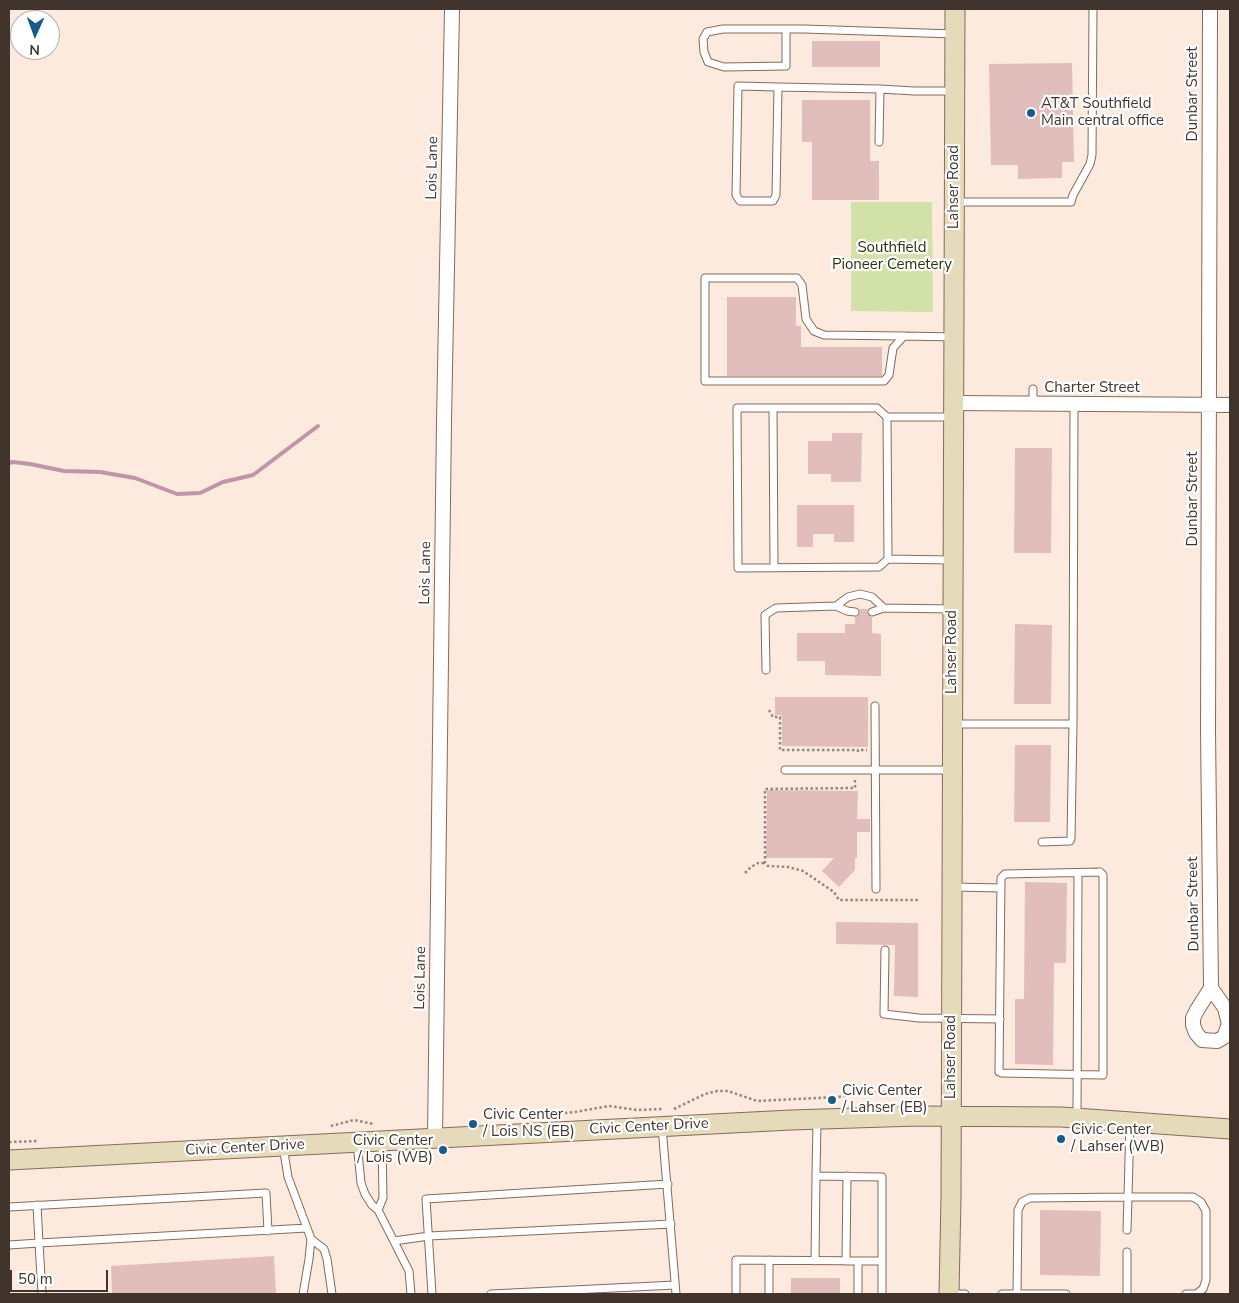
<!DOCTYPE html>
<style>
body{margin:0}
#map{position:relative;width:1239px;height:1303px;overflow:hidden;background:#fceadf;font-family:"Nunito Sans",sans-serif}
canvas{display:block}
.frame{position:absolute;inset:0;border:10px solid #40342d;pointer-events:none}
.north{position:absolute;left:10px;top:10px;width:50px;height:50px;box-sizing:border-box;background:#fff;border:1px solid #b3aeab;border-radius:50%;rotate:182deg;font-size:14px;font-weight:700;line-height:20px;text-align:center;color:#40342d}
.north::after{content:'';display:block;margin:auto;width:18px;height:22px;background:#145b8f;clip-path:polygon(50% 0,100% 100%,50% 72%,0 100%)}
.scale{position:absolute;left:10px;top:1270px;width:98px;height:22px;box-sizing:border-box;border:2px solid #40342d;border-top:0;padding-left:6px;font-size:15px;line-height:18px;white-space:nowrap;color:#40342d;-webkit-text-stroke:4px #fff;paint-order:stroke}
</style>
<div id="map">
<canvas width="1239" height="1303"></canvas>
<div class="frame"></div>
<div class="north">N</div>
<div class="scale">50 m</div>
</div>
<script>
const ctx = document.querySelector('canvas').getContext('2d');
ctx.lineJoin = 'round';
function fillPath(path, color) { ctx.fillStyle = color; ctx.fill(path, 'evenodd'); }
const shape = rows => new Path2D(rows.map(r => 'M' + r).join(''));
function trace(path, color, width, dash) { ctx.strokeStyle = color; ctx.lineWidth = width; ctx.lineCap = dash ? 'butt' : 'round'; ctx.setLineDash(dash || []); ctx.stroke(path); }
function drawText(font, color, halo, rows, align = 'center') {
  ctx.font = font + ' "Nunito Sans",sans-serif'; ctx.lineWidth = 4.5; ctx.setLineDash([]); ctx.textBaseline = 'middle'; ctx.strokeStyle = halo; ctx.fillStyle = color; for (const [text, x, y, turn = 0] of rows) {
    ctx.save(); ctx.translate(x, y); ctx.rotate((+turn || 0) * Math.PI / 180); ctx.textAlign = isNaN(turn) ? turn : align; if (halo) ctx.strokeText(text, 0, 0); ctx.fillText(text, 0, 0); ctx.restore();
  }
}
fillPath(shape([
 [851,202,932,202,933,312,851,311]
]), '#d1e1a7');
trace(shape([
 [9,463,13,462,30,464,64,471,100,472,135,478,177,494,200,493,223,482,253,475,318,426]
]), '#bf95a7', 4);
fillPath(shape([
 [812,41,880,41,880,67,812,67],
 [1072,63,1074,162,1062,162,1062,178,1018,179,1018,165,991,165,989,64],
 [802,100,870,100,870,161,879,161,879,200,812,200,812,142,802,142],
 [727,297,796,297,796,326,801,326,801,347,882,347,882,376,727,376],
 [832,433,862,433,861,482,831,482,831,474,808,474,808,441,832,441],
 [1015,448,1052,448,1051,553,1014,553],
 [797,505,854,505,854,542,834,542,834,534,813,534,813,547,797,547],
 [859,609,868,609,867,614,872,617,872,633,881,634,881,676,825,675,825,661,797,661,797,633,845,633,845,624,855,624,855,617,860,613],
 [1015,624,1052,625,1051,704,1014,704],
 [775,697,868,697,868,747,782,746,782,715,775,715],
 [1015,745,1051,745,1050,822,1014,822],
 [767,790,858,791,857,819,870,819,870,832,857,832,857,858,855,858,855,870,839,887,822,871,834,858,766,858],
 [1025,882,1067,883,1066,963,1054,963,1053,1065,1015,1064,1015,999,1024,999],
 [836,922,918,923,918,997,894,996,895,945,836,944],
 [1040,1210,1101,1211,1100,1276,1040,1275],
 [274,1256,276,1294,112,1294,111,1266],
 [791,1278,840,1278,840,1294,791,1294]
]), '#e1bdbc');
const lane = shape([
 [786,29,786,66,724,67,708,62,704,52,703,39,707,32,723,29,804,29,954,34],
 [778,87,776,195,773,201,740,201,736,195,738,86,778,87,880,89,914,91,954,91],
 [879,142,880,89],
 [955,202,1071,202,1073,195,1090,164,1092,155,1093,9],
 [904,336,893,348,889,375,884,381,705,381,705,278,797,278,802,285,806,319,814,331,824,335,904,336,954,337],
 [1033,404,1033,389],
 [773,408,737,408,738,568,879,567,888,559,951,560],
 [887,417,954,417],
 [774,567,773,408,877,408,887,417,888,559],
 [836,606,847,611,855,612],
 [872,612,884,608],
 [766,670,765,615,776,608,836,606,848,597,860,594,872,597,884,608,952,609],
 [875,706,876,889],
 [952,724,1073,724,1074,404],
 [785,770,951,770],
 [1042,842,1070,841,1071,839,1073,724],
 [1100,872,1103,875,1103,1075,1002,1073,999,1072,1001,878,1005,874,1100,872],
 [954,887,1001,888],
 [885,950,884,1014,919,1018,1000,1019],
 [1077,1117,1078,873],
 [1130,1122,1128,1197,1193,1197,1201,1202,1206,1211,1206,1280,1203,1289,1196,1294,1186,1294],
 [662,1127,676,1294],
 [357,1142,361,1183,365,1194,372,1205,378,1210,409,1271,411,1294],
 [816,1176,817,1121],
 [37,1205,39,1243,307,1228,288,1177,283,1146],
 [9,1207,266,1193,268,1231],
 [378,1210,383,1198,382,1141],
 [311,1239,324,1249,327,1259,332,1294],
 [394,1241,429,1236,671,1224],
 [9,1245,39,1243,42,1294],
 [815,1261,816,1176,882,1177,882,1261],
 [846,1261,847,1176],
 [303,1294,309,1259,311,1239,307,1228],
 [432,1294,426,1199,668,1184],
 [491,1294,675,1285],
 [736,1294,736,1260,882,1261,882,1294],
 [769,1294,769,1260],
 [858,1294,858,1261],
 [951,1294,965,1294],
 [1002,1294,1066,1294],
 [1017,1294,1018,1210,1022,1202,1030,1198,1128,1197,1127,1230],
 [1127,1294,1127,1252]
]);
const street = shape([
 [1210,9,1208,731,1211,988,1197,1010,1193,1018,1193,1025,1196,1033,1202,1040,1217,1041,1224,1037,1229,1024,1225,1008,1211,988],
 [954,403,1230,405],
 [435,1137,444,421,452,9]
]);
const secondary = shape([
 [9,1160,791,1120,918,1116,1061,1117,1230,1129],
 [949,1294,951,1198,955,9]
]);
trace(lane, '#856b5b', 9);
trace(street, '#856b5b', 16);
trace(secondary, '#856b5b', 21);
trace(shape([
 [769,710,773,717,780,717,780,750,858,750],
 [858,752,858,750,867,750],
 [855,780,855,788,765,789,765,863,768,866,788,867,803,871,834,892,839,900,918,900],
 [745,873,751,867,758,863,765,863],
 [674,1109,705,1094,717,1091,728,1091,757,1101,838,1097,860,1093,906,1091],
 [525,1117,575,1112,609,1106,637,1110,663,1109],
 [331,1126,354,1120,374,1124],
 [9,1142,39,1141]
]), '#95877e', 2.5, [2.5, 2.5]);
trace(lane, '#fff', 7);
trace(street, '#fff', 14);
trace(secondary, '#e5daba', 19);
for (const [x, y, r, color] of [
 [1031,113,5,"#145b8f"],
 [832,1100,5,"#145b8f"],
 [473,1124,5,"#145b8f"],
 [1061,1139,5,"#145b8f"],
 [443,1150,5,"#145b8f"]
]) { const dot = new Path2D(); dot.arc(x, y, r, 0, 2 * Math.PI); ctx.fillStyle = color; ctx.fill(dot); trace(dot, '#fff', 2); }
drawText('15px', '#40342d', '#fff', [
 ["Dunbar Street",1193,94,-90],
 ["Lois Lane",433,168,-89],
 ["Lahser Road",954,187,-90],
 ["Charter Street",1092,388],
 ["Dunbar Street",1193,499,-90],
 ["Lois Lane",426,573,-89],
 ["Lahser Road",952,652,-90],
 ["Dunbar Street",1194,904,-91],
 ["Lois Lane",421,978,-89],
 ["Lahser Road",951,1057,-90],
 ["Civic Center Drive",649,1127,-3],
 ["Civic Center Drive",245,1148,-3]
]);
drawText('15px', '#40342d', '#fff', [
 ["AT&T Southfield",1041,104],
 ["Main central office",1041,121],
 ["Civic Center",842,1091],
 ["/ Lahser (EB)",842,1108],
 ["Civic Center",483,1115],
 ["/ Lois NS (EB)",483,1132],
 ["Civic Center",1071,1130],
 ["/ Lahser (WB)",1071,1147],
 ["Civic Center",433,1141,"right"],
 ["/ Lois (WB)",433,1158,"right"]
], 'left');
drawText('15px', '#29320b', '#fff', [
 ["Southfield",892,248],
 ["Pioneer Cemetery",892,265]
]);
</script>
